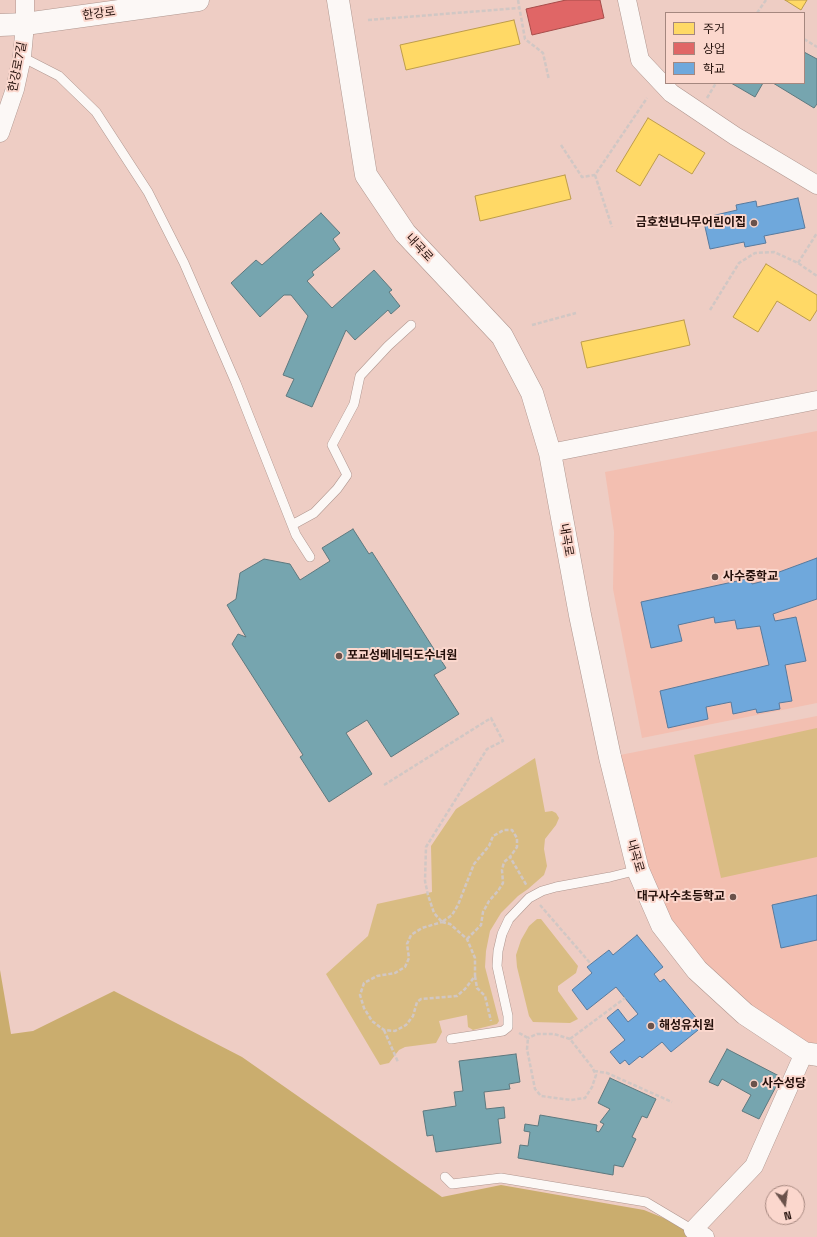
<!DOCTYPE html>
<meta charset="utf-8">
<style>
body{margin:0}
#map{position:relative;width:817px;height:1237px;overflow:hidden;background:#eecdc4;font-family:"Space Grotesk","Noto Sans KR",sans-serif}
canvas{display:block}
.legend{position:absolute;left:665px;top:12px;width:140px;height:72px;box-sizing:border-box;background:#fbd7cd;border:1px solid #a5877f;margin:0;padding:5px 7px;list-style:none;font-size:12px;color:#230f0a}
.legend li{display:flex;align-items:center;gap:8px;height:20px}
.legend b{width:20px;border:1px solid #a5877f}
.north{position:absolute;left:765px;top:1185px;width:40px;height:40px;box-sizing:border-box;background:#fbd7cd;border:1px solid #a5877f;border-radius:50%;rotate:166deg;font-size:11px;font-weight:700;line-height:16px;text-align:center;color:#230f0a}
.north::after{content:'';display:block;margin:auto;width:14px;height:18px;background:#6a524b;clip-path:polygon(50% 0,100% 100%,50% 72%,0 100%)}
</style>
<div id="map">
<canvas width="817" height="1237"></canvas>
<ul class="legend">
<li><b style="height:11px;background:#ffd966"></b>주거</li>
<li><b style="height:11px;background:#e06666"></b>상업</li>
<li><b style="height:11px;background:#6fa8dc"></b>학교</li>
</ul>
<div class="north">N</div>
</div>
<script>
const ctx = document.querySelector('canvas').getContext('2d');
ctx.lineJoin = 'round';
function fillPath(path, color) { ctx.fillStyle = color; ctx.fill(path, 'evenodd'); }
const shape = rows => new Path2D(rows.map(r => 'M' + r).join(''));
function trace(path, color, width, dash) { ctx.strokeStyle = color; ctx.lineWidth = width; ctx.lineCap = dash ? 'butt' : 'round'; ctx.setLineDash(dash || []); ctx.stroke(path); }
function drawText(font, color, halo, rows, align = 'center') {
  ctx.font = font + ' "Space Grotesk","Noto Sans KR",sans-serif'; ctx.lineWidth = 4; ctx.setLineDash([]); ctx.textBaseline = 'middle'; ctx.strokeStyle = halo; ctx.fillStyle = color; for (const [text, x, y, turn = 0] of rows) {
    ctx.save(); ctx.translate(x, y); ctx.rotate((+turn || 0) * Math.PI / 180); ctx.textAlign = isNaN(turn) ? turn : align; if (halo) ctx.strokeText(text, 0, 0); ctx.fillText(text, 0, 0); ctx.restore();
  }
}
fillPath(shape([
 [817,431,817,703,642,738,613,589,614,532,605,472],
 [817,716,817,1055,804,1053,662,925,610,757]
]), '#f3bfb1');
fillPath(shape([
 [817,728,817,857,721,878,694,755],
 [535,758,545,812,552,811,556,813,559,818,556,825,545,839,544,849,547,866,544,875,528,889,518,896,501,913,490,931,486,951,485,967,499,1021,497,1024,473,1030,468,1027,467,1015,439,1021,442,1032,436,1043,405,1047,399,1050,389,1063,380,1065,326,974,368,936,377,904,432,892,431,846,456,809],
 [537,919,541,919,578,966,576,973,558,986,558,991,578,1019,570,1023,533,1022,529,1016,517,967,516,955,521,940,529,926]
]), '#d9bc83');
fillPath(shape([
 [0,970,11,1034,33,1031,114,991,242,1057,442,1197,501,1185,644,1210,693,1230,705,1237,0,1237]
]), '#caad6e');
const homes = shape([
 [785,0,807,0,801,10,785,0],
 [514,20,520,44,406,70,400,45,514,20],
 [648,118,705,153,692,174,659,154,640,186,616,171,648,118],
 [565,175,571,199,480,221,475,196,565,175],
 [766,264,817,295,817,310,810,321,777,301,758,332,733,317,766,264],
 [684,320,690,345,587,368,581,342,684,320]
]);
fillPath(homes, '#ffd966');
trace(homes, '#bd9c4a', 1);
const shops = shape([
 [566,0,600,0,604,18,532,35,526,9,566,0]
]);
fillPath(shops, '#e06666');
trace(shops, '#a74c4a', 1);
const schools = shape([
 [798,198,805,228,764,236,766,243,745,247,744,242,710,249,703,218,737,210,736,205,756,201,757,207,798,198],
 [817,558,817,599,773,614,775,621,796,617,806,661,785,665,792,701,779,703,780,709,757,713,756,709,733,714,731,702,706,707,708,719,668,728,660,691,769,665,760,626,737,629,735,620,715,623,714,617,678,625,682,641,651,648,641,602,751,578,752,584,764,581,763,578,817,558],
 [817,895,817,940,781,948,772,905,817,895],
 [637,935,663,967,654,974,660,982,664,979,703,1026,671,1052,662,1042,642,1058,640,1056,629,1065,625,1060,620,1064,610,1052,625,1040,607,1018,618,1009,628,1022,638,1014,616,987,587,1010,572,990,592,973,587,967,609,950,613,955,637,935]
]);
fillPath(schools, '#6fa8dc');
trace(schools, '#587a9d', 1);
const public = shape([
 [804,52,817,59,817,104,814,108,773,83,804,83,804,52],
 [731,83,763,83,755,97,731,83],
 [321,213,340,233,333,239,340,249,312,272,314,275,307,281,332,308,374,270,392,290,389,292,400,306,391,314,388,310,355,340,346,330,312,407,286,396,294,379,283,375,308,316,291,295,284,295,260,317,231,283,256,260,262,265,321,213],
 [353,529,369,554,372,552,446,668,434,675,459,714,391,757,367,720,346,733,372,774,329,802,300,757,303,755,232,644,238,634,246,637,227,605,236,599,240,573,264,559,290,564,300,580,330,561,322,548,353,529],
 [727,1049,781,1077,759,1119,742,1111,751,1095,722,1079,718,1086,709,1082,727,1049],
 [516,1054,520,1082,509,1084,510,1089,484,1092,486,1109,504,1107,505,1118,498,1119,501,1143,436,1152,433,1135,427,1136,423,1111,456,1106,454,1092,463,1091,459,1061,516,1054],
 [610,1078,656,1099,647,1118,642,1116,632,1137,636,1139,623,1167,614,1165,613,1175,518,1158,520,1145,528,1146,530,1132,524,1131,525,1124,538,1126,540,1115,597,1125,596,1131,599,1132,604,1124,600,1122,610,1109,598,1103,610,1078]
]);
fillPath(public, '#76a5af');
trace(public, '#5d787e', 1);
const service = shape([
 [22,57,59,76,96,112,148,192,184,263,236,383,296,535,310,557],
 [292,525,314,513,337,489,347,475,332,445,354,404,360,376,388,346,411,325],
 [451,1039,503,1031,508,1027,508,1016,497,966,498,951,502,934,509,919,529,898,542,891,556,887,610,877,638,870],
 [445,1177,452,1184,501,1178,646,1202,693,1230]
]);
const minor = shape([
 [627,0,640,60,671,93,735,136,817,185],
 [0,133,15,89,22,57,25,24,25,0],
 [550,453,817,400],
 [705,1237,693,1230,754,1166,804,1053]
]);
const tertiary = shape([
 [0,25,25,24,198,0]
]);
const secondary = shape([
 [338,0,366,175,405,233,502,336,532,393,550,453,580,615,610,757,638,870,662,925,697,970,745,1014,804,1053,817,1055]
]);
trace(service, '#af968f', 10);
trace(minor, '#af968f', 19);
trace(tertiary, '#af968f', 23);
trace(secondary, '#af968f', 23);
trace(shape([
 [518,0,525,39,543,53,549,80],
 [757,13,766,0],
 [368,20,519,8],
 [804,39,817,47],
 [707,98,716,83],
 [561,145,582,177,595,175,647,98],
 [595,175,612,227],
 [798,263,817,233],
 [710,310,739,263,755,253,774,252,798,263,817,276],
 [532,325,576,313],
 [384,785,491,718,503,741,487,749,426,847,425,881,428,895,434,913,442,922,452,915,458,905,474,864,489,846,493,836,504,830,512,830,517,838,517,847,510,857,527,886],
 [540,905,591,964],
 [442,922,450,924,467,939,475,958,475,976,465,989,457,996,421,999,417,1002,413,1016,406,1025,395,1031,384,1030,372,1021,364,1008,360,995,364,983,377,976,395,973,405,967,409,958,407,944,411,935,422,928,442,922],
 [467,939,481,925,483,912,489,901,498,891,503,883,502,870,504,862,510,857],
 [475,976,477,988,485,996,491,1021],
 [384,1030,398,1062],
 [519,1033,528,1038,527,1049,535,1089,541,1096,571,1100,585,1098,592,1087,596,1075,592,1067,570,1039,554,1034,537,1034,528,1038],
 [570,1039,625,998],
 [594,1071,607,1073,672,1102]
]), '#d1c7c4', 2.5, [4, 2]);
trace(service, '#fcf8f6', 9);
trace(minor, '#fcf8f6', 18);
trace(tertiary, '#fcf8f6', 22);
trace(secondary, '#fcf8f6', 22);
for (const [x, y, r, color] of [
 [754,223,4,"#6a524b"],
 [715,577,4,"#6a524b"],
 [339,656,4,"#6a524b"],
 [733,897,4,"#6a524b"],
 [651,1026,4,"#6a524b"],
 [754,1084,4,"#6a524b"]
]) { const dot = new Path2D(); dot.arc(x, y, r, 0, 2 * Math.PI); ctx.fillStyle = color; ctx.fill(dot); trace(dot, '#fbd7cd', 1.5); }
drawText('12px', '#230f0a', '#fbd7cd', [
 ["한강로",99,14,-8],
 ["한강로7길",18,67,-79],
 ["내곡로",419,248,47],
 ["내곡로",566,540,80],
 ["내곡로",635,856,74]
]);
drawText('bold 12px', '#230f0a', '#fbd7cd', [
 ["금호천년나무어린이집",746,223,"right"],
 ["사수중학교",723,577],
 ["포교성베네딕도수녀원",347,656],
 ["대구사수초등학교",725,897,"right"],
 ["해성유치원",659,1026],
 ["사수성당",762,1084]
], 'left');
</script>
